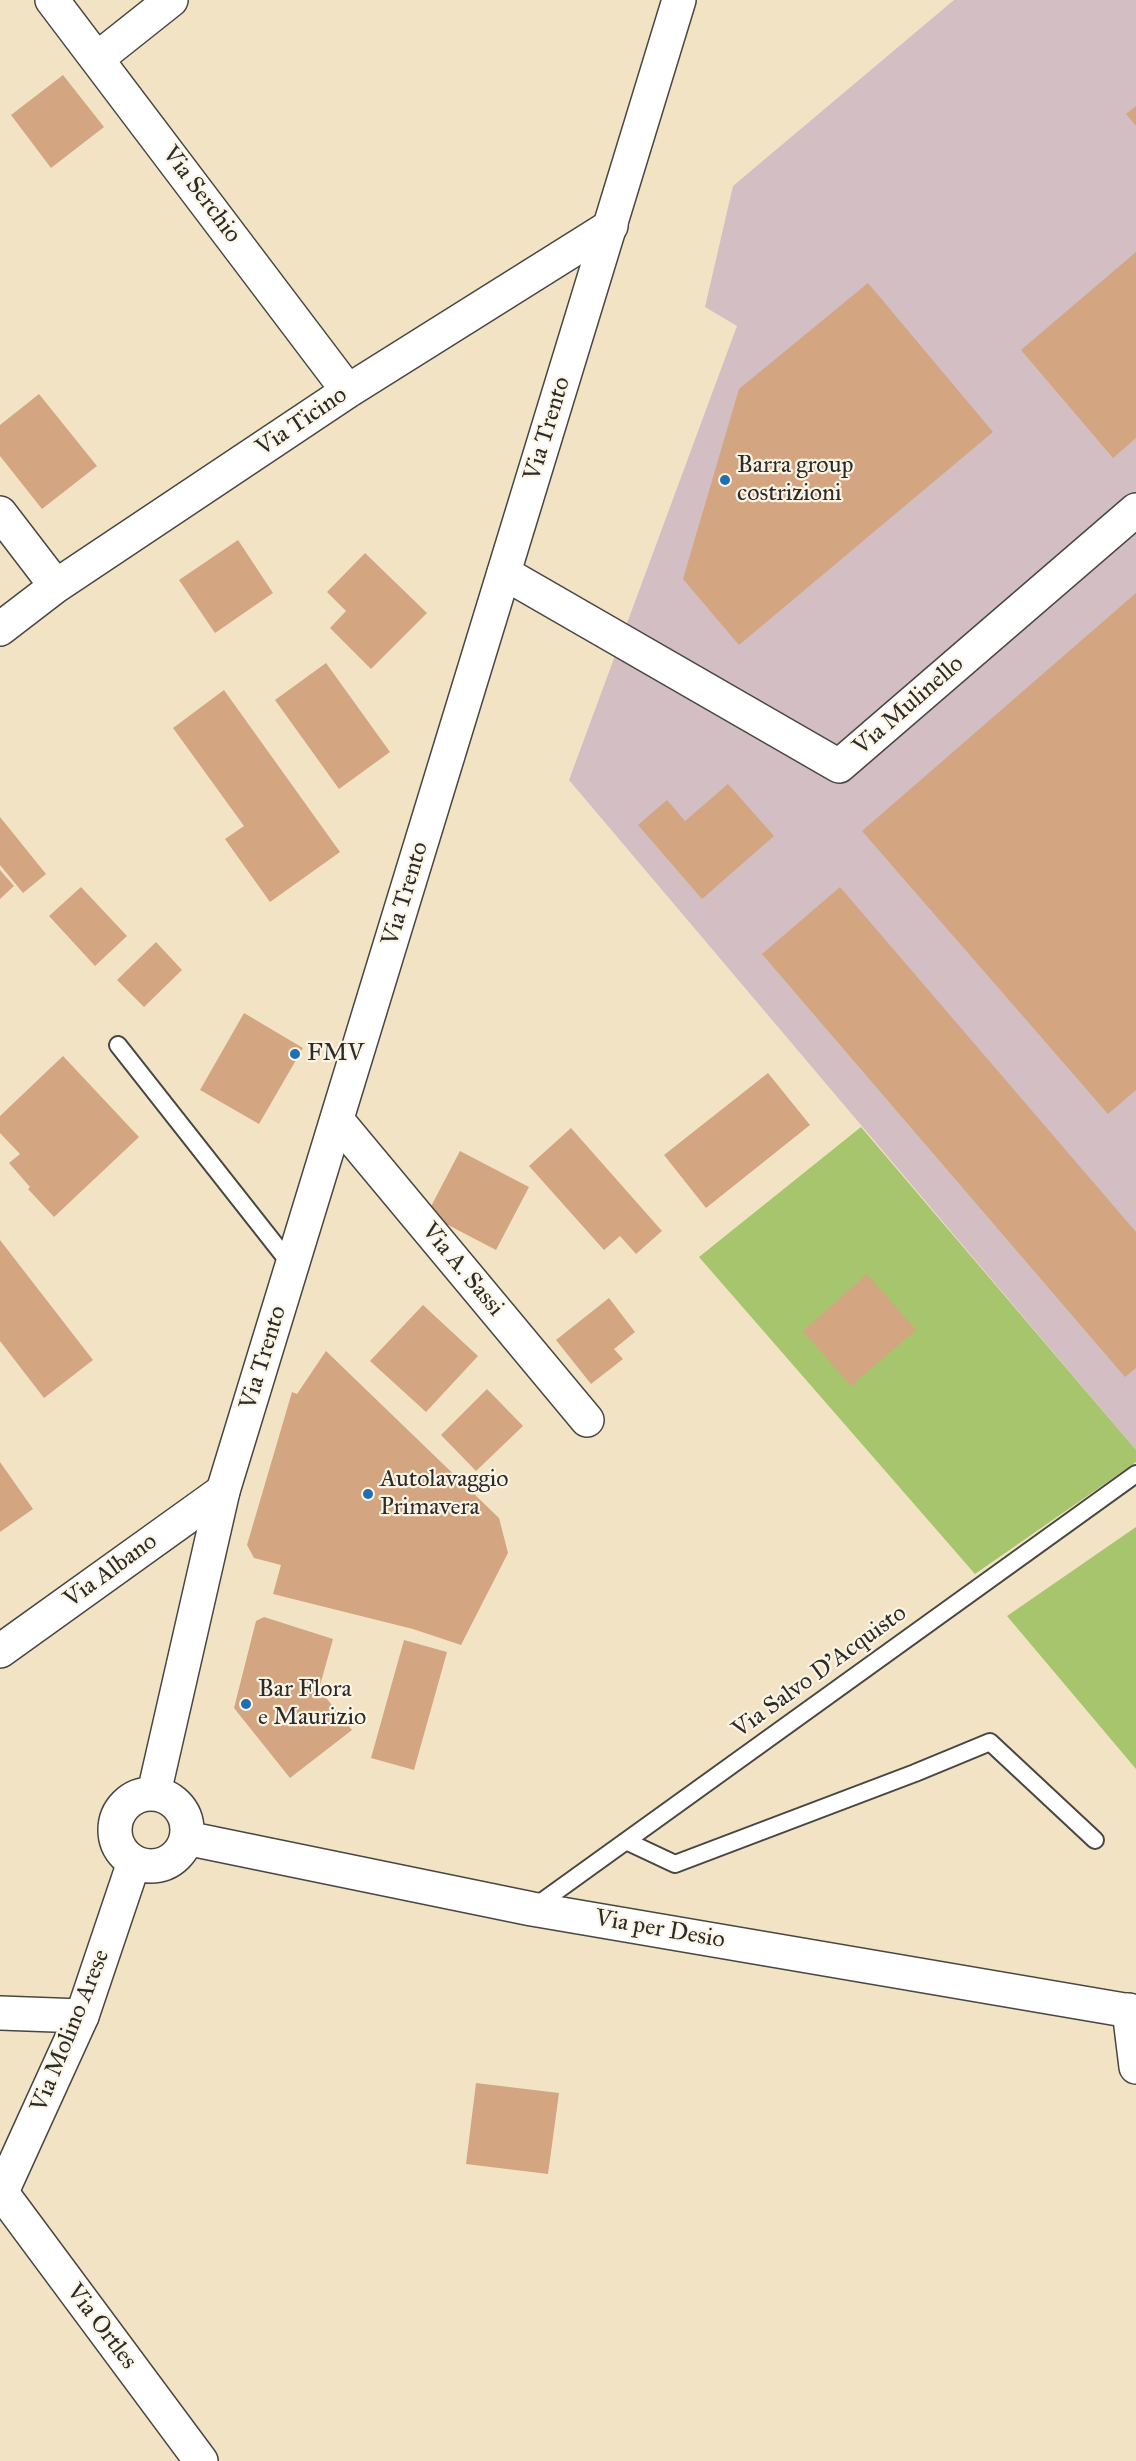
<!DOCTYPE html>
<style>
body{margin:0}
canvas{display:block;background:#f2e3c5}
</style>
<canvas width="1136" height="2461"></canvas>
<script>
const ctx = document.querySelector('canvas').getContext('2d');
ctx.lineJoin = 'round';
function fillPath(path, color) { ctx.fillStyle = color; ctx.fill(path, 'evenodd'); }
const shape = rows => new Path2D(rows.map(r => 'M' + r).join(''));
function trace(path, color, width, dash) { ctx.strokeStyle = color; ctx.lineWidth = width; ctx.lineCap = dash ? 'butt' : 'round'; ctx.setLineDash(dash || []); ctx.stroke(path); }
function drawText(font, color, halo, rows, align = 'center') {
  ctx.font = font + ' "IM FELL Great Primer",serif'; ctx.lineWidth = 4.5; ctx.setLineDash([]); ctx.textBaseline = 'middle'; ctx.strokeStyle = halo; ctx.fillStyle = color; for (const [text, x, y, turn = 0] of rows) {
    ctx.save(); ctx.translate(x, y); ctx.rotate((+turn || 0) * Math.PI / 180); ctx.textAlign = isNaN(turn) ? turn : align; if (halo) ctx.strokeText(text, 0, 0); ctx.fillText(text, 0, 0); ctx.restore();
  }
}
fillPath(shape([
 [954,0,1136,0,1136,1450,569,780,737,326,705,307,733,186]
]), '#d2bec3');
fillPath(shape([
 [861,1127,1136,1450,1136,1462,975,1574,699,1257],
 [1136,1527,1136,1769,1007,1616]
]), '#a6c56c');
fillPath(shape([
 [63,75,104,127,51,168,11,115],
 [1136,106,1136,126,1126,114],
 [1136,252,1136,438,1113,458,1021,350],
 [868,283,993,432,739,645,683,579,739,389],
 [39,394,97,466,42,509,0,456,0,425],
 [238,540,273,593,215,633,179,580],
 [365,553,427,613,371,669,330,628,346,611,327,592],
 [1136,593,1136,1090,1108,1114,862,831],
 [326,663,390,752,339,789,275,700],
 [224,690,340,852,270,902,225,839,244,826,173,728],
 [728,784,774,836,702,899,638,825,667,800,685,821],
 [0,817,46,874,23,893,0,865],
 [0,870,14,886,0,899],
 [81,887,127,936,95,966,49,916],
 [840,887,1136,1232,1136,1368,1125,1377,762,954],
 [156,942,182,970,144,1007,117,980],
 [244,1013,303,1048,259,1124,200,1090],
 [63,1056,139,1137,54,1217,28,1189,30,1187,9,1163,20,1154,0,1133,0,1116],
 [768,1073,810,1125,706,1208,664,1155],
 [571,1128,662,1231,636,1254,620,1236,604,1250,529,1166],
 [460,1151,529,1187,496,1250,427,1214],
 [0,1240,93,1360,44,1398,0,1341],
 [867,1274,916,1330,851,1386,803,1331],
 [609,1298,635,1332,614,1349,623,1359,591,1384,556,1340],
 [423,1305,478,1356,426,1412,370,1361],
 [326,1351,499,1518,508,1553,461,1645,413,1629,273,1594,281,1565,254,1558,247,1545,292,1392,297,1394],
 [487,1389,523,1426,476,1471,441,1435],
 [0,1462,33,1509,0,1532],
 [264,1617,333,1639,319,1689,352,1730,290,1778,234,1708,256,1621],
 [404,1640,447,1652,414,1770,371,1758],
 [476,2083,559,2093,548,2174,466,2164]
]), '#d3a681');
const service = shape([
 [118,1045,292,1266],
 [626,1841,675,1864,915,1773,990,1742,1095,1840],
 [533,1908,1136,1474]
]);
const minor = shape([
 [52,0,348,391],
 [98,58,171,0],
 [0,513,56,586],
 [504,573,839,766,1136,510],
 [0,629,56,586,348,391,611,226],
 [337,1120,587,1420],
 [0,1651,223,1491],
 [1129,2010,1136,2067],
 [0,2013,82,2016],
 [2,2193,201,2461]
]);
const tertiary = shape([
 [154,1793,223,1491,679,0],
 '115 1830a36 36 0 1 1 72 0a36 36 0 1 1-72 0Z',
 [186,1838,532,1909,1136,2012],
 [0,2196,82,2016,134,1862]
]);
trace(service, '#494742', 20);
trace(minor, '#494742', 36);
trace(tertiary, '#494742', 36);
trace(service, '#fff', 16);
trace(minor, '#fff', 33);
trace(tertiary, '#fff', 33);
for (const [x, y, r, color] of [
 [725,480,6,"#1f6fb2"],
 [295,1054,6,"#1f6fb2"],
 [368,1494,6,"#1f6fb2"],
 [246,1704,6,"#1f6fb2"]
]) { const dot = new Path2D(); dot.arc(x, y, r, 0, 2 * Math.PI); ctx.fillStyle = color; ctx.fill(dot); trace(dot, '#fcf5e5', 2); }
drawText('24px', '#2b2b2b', '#fcf5e5', [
 ["Via Serchio",201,195,53],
 ["Via Ticino",302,422,-34],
 ["Via Trento",548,429,-73],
 ["Via Mulinello",909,706,-41],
 ["Via Trento",406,894,-73],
 ["Via A. Sassi",462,1270,50],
 ["Via Trento",264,1358,-73],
 ["Via Albano",111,1571,-36],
 ["Via Salvo D'Acquisto",820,1672,-36],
 ["Via per Desio",660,1930,10],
 ["Via Molino Arese",71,2031,-68],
 ["Via Ortles",101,2327,53]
]);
drawText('24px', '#2b2b2b', '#fcf5e5', [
 ["Barra group",737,466],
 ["costrizioni",737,494],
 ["FMV",307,1054],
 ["Autolavaggio",380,1480],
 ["Primavera",380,1508],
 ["Bar Flora",258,1690],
 ["e Maurizio",258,1718]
], 'left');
</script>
